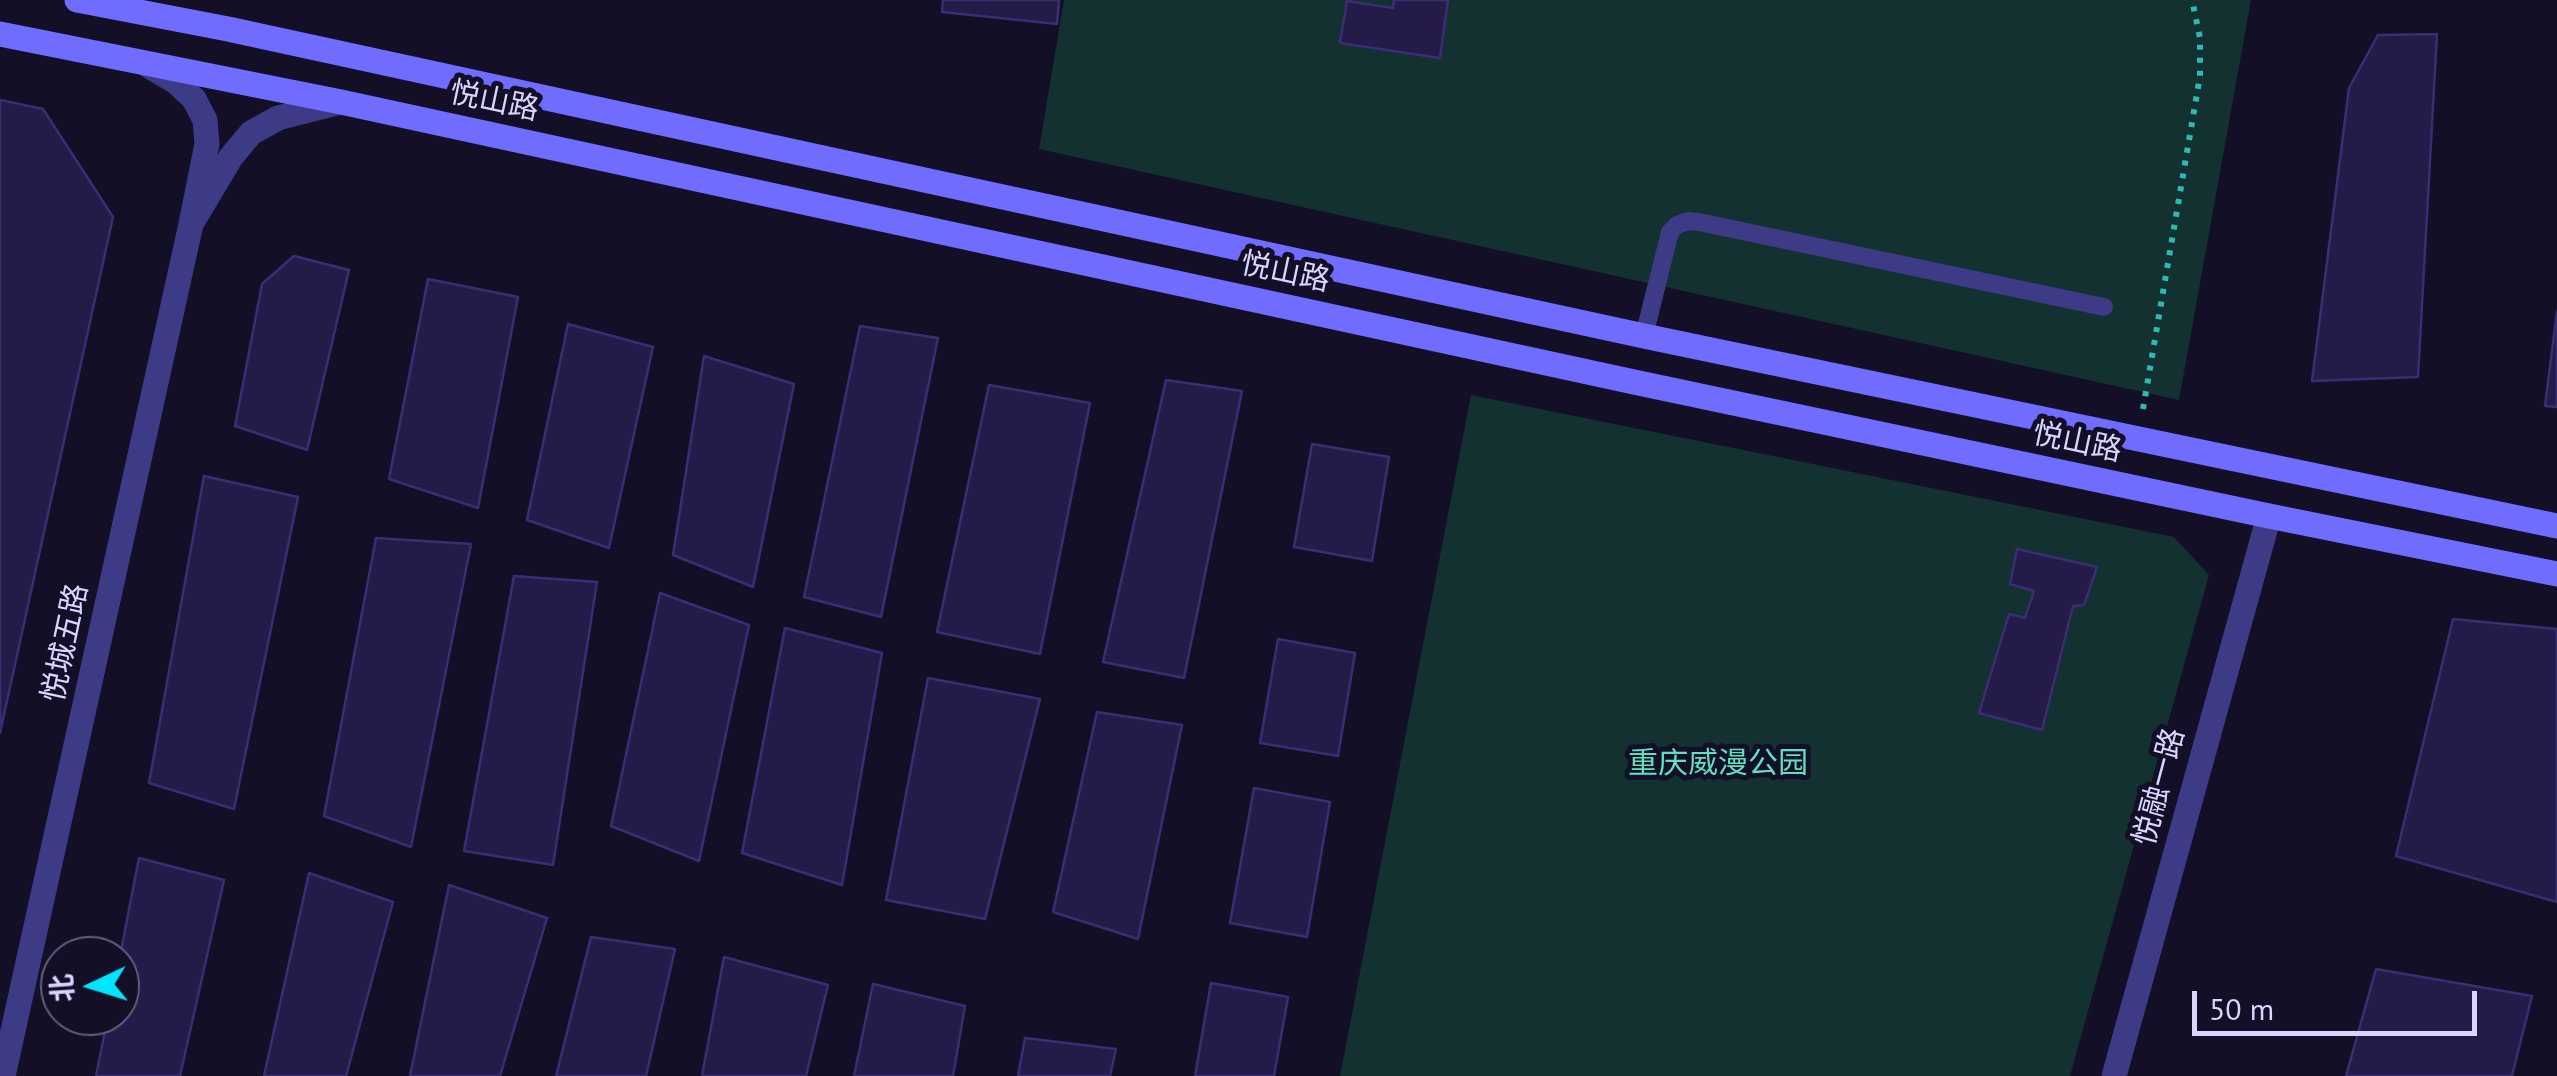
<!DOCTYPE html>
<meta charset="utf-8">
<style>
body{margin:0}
#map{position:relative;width:2557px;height:1076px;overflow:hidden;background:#130f27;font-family:"PT Sans","Noto Sans SC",sans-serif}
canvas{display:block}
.north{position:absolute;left:40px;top:936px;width:100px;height:100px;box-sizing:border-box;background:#130f27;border:2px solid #635e7d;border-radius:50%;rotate:266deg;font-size:28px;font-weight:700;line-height:40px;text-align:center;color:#dad5ff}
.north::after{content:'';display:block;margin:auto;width:35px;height:45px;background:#01e5ff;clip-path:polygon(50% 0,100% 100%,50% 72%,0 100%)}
.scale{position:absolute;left:2192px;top:991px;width:285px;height:45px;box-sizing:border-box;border:5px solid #dad5ff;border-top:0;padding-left:12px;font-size:30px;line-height:35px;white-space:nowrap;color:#dad5ff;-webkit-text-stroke:8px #130f27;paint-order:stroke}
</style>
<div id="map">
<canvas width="2557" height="1076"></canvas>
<div class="north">北</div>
<div class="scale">50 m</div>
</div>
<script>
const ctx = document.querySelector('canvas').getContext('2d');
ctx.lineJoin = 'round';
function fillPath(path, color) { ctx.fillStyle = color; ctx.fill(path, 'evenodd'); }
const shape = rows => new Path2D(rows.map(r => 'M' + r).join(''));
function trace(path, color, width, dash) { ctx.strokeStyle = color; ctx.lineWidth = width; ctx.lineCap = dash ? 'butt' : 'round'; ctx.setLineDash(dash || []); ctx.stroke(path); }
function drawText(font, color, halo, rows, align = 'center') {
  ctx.font = font + ' "PT Sans","Noto Sans SC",sans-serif'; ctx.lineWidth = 10; ctx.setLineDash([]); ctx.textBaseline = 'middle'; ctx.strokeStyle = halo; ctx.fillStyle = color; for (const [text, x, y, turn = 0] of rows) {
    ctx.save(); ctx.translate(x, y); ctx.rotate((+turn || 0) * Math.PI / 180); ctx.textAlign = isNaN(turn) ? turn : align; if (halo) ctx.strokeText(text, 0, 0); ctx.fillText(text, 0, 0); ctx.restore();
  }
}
fillPath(shape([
 [1064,0,2251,0,2179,400,1039,149],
 [1471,395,2174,537,2209,575,2070,1076,1340,1076]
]), '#123130');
const building = shape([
 [943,0,1059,0,1057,24,942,12,943,0],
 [1394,0,1448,0,1440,58,1340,43,1347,1,1393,8,1394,0],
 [2437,34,2418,377,2312,381,2349,88,2378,35,2437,34],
 [0,100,43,109,113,217,0,733,0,100],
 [294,256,349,270,307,450,235,426,262,284,294,256],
 [428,279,518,297,478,508,389,479,428,279],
 [2557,311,2557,407,2545,406,2557,311],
 [568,324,653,347,609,548,527,520,568,324],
 [860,326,938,338,881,617,804,597,860,326],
 [704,356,794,384,753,587,673,555,704,356],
 [1166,380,1242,391,1184,678,1103,662,1166,380],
 [989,385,1090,403,1040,654,937,632,989,385],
 [1312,444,1389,457,1372,561,1294,547,1312,444],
 [204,476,298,497,234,809,149,783,204,476],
 [376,538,471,544,411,847,324,816,376,538],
 [2017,549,2097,567,2084,605,2073,606,2042,730,1979,713,2009,614,2025,618,2034,591,2010,584,2017,549],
 [514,576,597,582,553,865,464,851,514,576],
 [660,593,749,625,699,861,611,826,660,593],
 [2453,619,2557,629,2557,902,2396,856,2453,619],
 [785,628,882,653,842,885,742,853,785,628],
 [1278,639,1355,653,1338,756,1260,743,1278,639],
 [928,678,1040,699,985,919,886,900,928,678],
 [1097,712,1182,725,1138,939,1053,912,1097,712],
 [1254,788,1330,802,1307,937,1230,923,1254,788],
 [139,858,224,880,180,1076,96,1076,108,1016,120,1016,120,956,139,858],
 [309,873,393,902,346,1076,264,1076,309,873],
 [449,885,547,918,500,1076,410,1076,449,885],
 [591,937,675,949,646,1076,556,1076,591,937],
 [724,957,828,985,806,1076,702,1076,724,957],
 [2376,969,2532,996,2512,1076,2346,1076,2376,969],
 [1211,983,1288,997,1274,1076,1195,1076,1211,983],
 [873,984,965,1006,953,1076,854,1076,873,984],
 [1025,1038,1116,1049,1110,1076,1018,1076,1025,1038]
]);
fillPath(building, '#241b48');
trace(building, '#3b2d74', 2.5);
trace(shape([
 [2143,409,2200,76,2200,38,2192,0]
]), '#2fb9b1', 6, [5, 8]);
trace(shape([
 [1644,336,1670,232,1677,225,1688,221,1699,222,2104,307]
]), '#3d3a86', 18);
trace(shape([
 [149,66,176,82,194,99,205,120,207,144,191,224,231,157,251,133,278,118,341,102],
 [3,1076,191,224],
 [2114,1076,2269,516]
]), '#3d3a86', 25);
trace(shape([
 [77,0,228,29,1644,336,2557,526],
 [0,34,341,102,1634,382,2269,516,2557,574]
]), '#706cff', 25);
drawText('30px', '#dad5ff', '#130f27', [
 ["悦山路",494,102,12],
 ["悦山路",1285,273,12],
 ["悦山路",2077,443,12],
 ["悦城五路",66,643,-78],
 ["悦融一路",2160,787,-75]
]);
drawText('30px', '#60e0c0', '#130f27', [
 ["重庆威漫公园",1718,764]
]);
</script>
